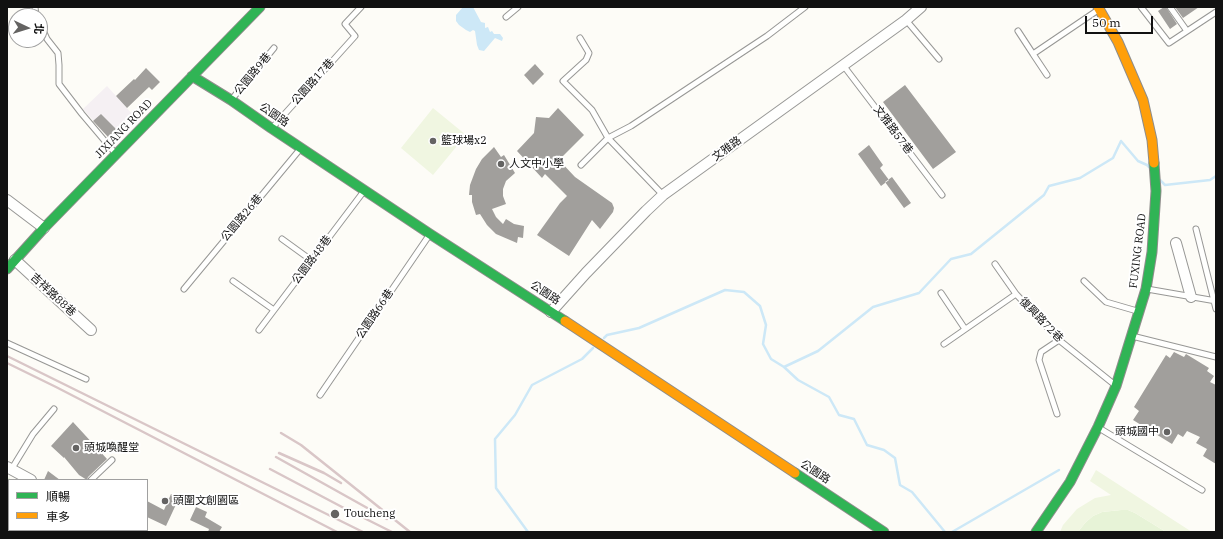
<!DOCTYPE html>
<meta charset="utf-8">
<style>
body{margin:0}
#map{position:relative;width:1223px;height:539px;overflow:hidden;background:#fdfcf7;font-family:"IBM Plex Serif","Noto Sans TC",serif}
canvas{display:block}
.frame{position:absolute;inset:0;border:8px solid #111;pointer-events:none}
.legend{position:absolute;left:8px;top:479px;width:140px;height:52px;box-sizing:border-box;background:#fff;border:1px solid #a0a0a0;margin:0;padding:5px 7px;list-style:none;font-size:12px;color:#111}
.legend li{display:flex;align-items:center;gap:8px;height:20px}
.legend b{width:20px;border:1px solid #a0a0a0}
.north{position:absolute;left:8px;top:8px;width:40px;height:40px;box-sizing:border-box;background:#fff;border:1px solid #a0a0a0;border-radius:50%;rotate:94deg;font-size:11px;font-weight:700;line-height:16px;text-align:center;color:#111}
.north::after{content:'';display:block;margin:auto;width:14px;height:18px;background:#646362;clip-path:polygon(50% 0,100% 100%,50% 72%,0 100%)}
.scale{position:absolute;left:1085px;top:16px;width:68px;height:18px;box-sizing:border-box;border:2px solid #111;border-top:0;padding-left:5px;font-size:12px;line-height:14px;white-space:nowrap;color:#111;-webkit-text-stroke:3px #fff;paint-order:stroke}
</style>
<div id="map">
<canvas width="1223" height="539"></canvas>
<div class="frame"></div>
<ul class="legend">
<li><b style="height:5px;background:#30b455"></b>順暢</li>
<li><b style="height:5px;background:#ff9f0a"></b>車多</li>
</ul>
<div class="north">北</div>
<div class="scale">50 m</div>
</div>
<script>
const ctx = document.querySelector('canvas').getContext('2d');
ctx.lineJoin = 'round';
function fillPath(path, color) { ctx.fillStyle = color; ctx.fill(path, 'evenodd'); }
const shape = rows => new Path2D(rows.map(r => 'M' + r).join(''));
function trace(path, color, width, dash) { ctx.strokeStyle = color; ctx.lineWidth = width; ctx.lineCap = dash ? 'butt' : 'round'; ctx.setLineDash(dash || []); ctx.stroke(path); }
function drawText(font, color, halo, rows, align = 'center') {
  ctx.font = font + ' "IBM Plex Serif","Noto Sans TC",serif'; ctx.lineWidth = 4; ctx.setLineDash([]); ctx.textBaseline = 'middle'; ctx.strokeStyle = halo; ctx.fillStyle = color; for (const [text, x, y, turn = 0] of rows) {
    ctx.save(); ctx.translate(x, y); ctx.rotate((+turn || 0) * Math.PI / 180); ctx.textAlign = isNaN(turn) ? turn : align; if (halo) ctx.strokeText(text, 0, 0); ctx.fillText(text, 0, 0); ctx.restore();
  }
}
fillPath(shape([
 [107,86,133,115,108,137,83,109]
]), '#f5f0f3');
fillPath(shape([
 [7,477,12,480,9,480,9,530,18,530,17,532,7,532],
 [1121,510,1128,510,1135,513,1166,532,1078,532,1085,523,1093,516,1102,512]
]), '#e7f3d7');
fillPath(shape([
 [433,108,466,135,433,175,401,148],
 [1096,470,1192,532,1166,532,1135,513,1128,510,1121,510,1102,512,1093,516,1085,523,1078,532,1060,532,1063,525,1077,509,1095,498,1111,495,1090,481]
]), '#f0f6e1');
fillPath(shape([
 [463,7,473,7,481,22,485,23,485,28,488,27,490,32,492,31,494,34,500,34,503,38,502,41,495,38,484,51,479,50,477,45,475,31,473,30,470,32,466,30,459,25,456,21,456,15]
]), '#cde8f7');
trace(shape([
 [1160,180,1165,185,1210,180,1216,176],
 [604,338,607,335,639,328,725,290,744,292,760,306,766,325,763,344,771,359,784,367,818,351,873,307,919,293,951,259,971,254,1044,195,1049,186,1080,178,1113,158,1121,141,1138,161,1147,165,1149,167],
 [784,367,798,380,829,397,839,415,854,419,867,445,884,450,895,458,900,485,912,492,945,532],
 [528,532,496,488,495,439,515,415,532,385,582,359,593,348],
 [952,532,1059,470]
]), '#cde8f7', 2.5);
fillPath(shape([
 [1164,7,1166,7,1177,24,1170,29,1158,11],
 [1175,7,1199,7,1183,18],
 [535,64,544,74,533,85,524,75],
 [146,68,160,82,152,90,149,87,127,108,116,96,134,79,135,80],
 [905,85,956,152,933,169,883,102],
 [558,108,584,135,559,160,575,177,612,203,614,208,613,212,600,229,592,220,569,256,537,235,560,203,567,196,545,174,542,178,517,151,534,133,536,117,549,118],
 [101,114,117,130,108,137,93,121],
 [869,145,883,165,880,168,889,180,881,186,858,154],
 [494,147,501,157,504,155,515,173,506,181,503,189,503,196,506,204,492,209,496,217,503,224,506,219,514,224,524,226,523,238,518,237,517,243,496,234,487,225,480,214,476,215,472,202,472,195,469,195,470,185,476,169,482,159],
 [892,177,911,203,904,208,885,182],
 [1174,352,1184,357,1186,354,1209,368,1207,371,1214,376,1210,382,1216,385,1216,464,1203,456,1207,449,1196,443,1200,437,1187,431,1183,437,1178,434,1172,444,1133,420,1139,411,1134,407,1166,355,1170,358],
 [73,422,107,459,88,477,87,480,79,475,64,457,64,458,51,446],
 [48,471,60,480,44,480],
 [171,494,179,498,166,526,147,517,147,501,164,510],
 [196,507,207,512,205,517,222,527,219,532,208,532,209,529,190,520]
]), '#a19f9c');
const lane = shape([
 [35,7,36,16],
 [1141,7,1169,43,1216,12],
 [1170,7,1187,31],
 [506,17,518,7],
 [906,20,939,59],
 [40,24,47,39,58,53,59,65,59,84,82,114,115,153],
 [1018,31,1033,54,1098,10],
 [580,38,589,53,586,60,563,81,592,110,608,138,581,165],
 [1033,54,1047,75],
 [843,65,942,195],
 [232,99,274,48],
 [272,128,355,36,345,24,361,7],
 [663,195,608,138,631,126,767,36,805,7],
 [1196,229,1216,309],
 [282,239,311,260],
 [995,264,1016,294],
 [233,281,274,310],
 [1084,281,1106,302,1137,311],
 [184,289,301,148],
 [1147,289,1216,301],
 [941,293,965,329],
 [259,330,364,191],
 [1132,336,1216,357],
 [7,343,86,379],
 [944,344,1016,294,1059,340,1115,385],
 [320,395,430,234],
 [1057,414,1039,360,1041,352,1059,340],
 [1099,428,1202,490],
 [11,470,33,434,54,409],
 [91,480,112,460],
 [48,532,49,530]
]);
const street = shape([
 [7,200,44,228],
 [1176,243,1191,297],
 [15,260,91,330],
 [551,312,586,273,646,211,663,195,906,20,921,7],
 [7,467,31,480],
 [127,530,130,532]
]);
const fast = shape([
 [192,76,231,100,271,128,430,234,565,321],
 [7,269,44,228,260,7],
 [795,473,884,532],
 [1036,532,1070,482,1098,427,1116,386,1146,289,1152,252,1156,191,1154,163]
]);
const slow = shape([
 [1098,7,1118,42,1143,100,1152,140,1154,163],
 [565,321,795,473]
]);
trace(lane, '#979795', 7);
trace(street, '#979795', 12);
trace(fast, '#8e8d8b', 11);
trace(slow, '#8e8d8b', 11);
trace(lane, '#fffffe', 5);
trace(street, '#fffffe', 10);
trace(fast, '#30b455', 9);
trace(slow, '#ff9f0a', 9);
trace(shape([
 [7,356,363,532],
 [7,363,56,387,337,532],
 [281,433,301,445,410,532],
 [279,453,324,473,341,483],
 [276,457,387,519],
 [270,469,342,507,392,532]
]), '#d9c6c7', 2.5);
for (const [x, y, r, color] of [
 [433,141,4,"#646362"],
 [501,164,4,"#646362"],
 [1167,432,4,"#646362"],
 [76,448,4,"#646362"],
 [165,501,4,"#646362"],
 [335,514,5,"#646362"]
]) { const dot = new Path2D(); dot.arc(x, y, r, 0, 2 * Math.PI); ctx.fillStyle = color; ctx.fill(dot); trace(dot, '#fff', 1.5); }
drawText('11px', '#111', '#fff', [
 ["公園路9巷",253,74,-50],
 ["公園路17巷",313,82,-48],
 ["公園路",274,115,34],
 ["JIXIANG ROAD",124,129,-46],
 ["文雅路57巷",893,130,53],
 ["文雅路",727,149,-36],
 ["公園路26巷",242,218,-50],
 ["FUXING ROAD",1138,251,-83],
 ["公園路48巷",312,260,-53],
 ["公園路",545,293,33],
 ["吉祥路88巷",53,295,43],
 ["公園路66巷",375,314,-56],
 ["復興路72巷",1041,320,46],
 ["公園路",815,472,33]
]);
drawText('11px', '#111', '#fff', [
 ["籃球場x2",441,141],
 ["人文中小學",509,164],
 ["頭城國中",1159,432,"right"],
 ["頭城喚醒堂",84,448],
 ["頭圍文創園區",173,501],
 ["Toucheng",344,514]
], 'left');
</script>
